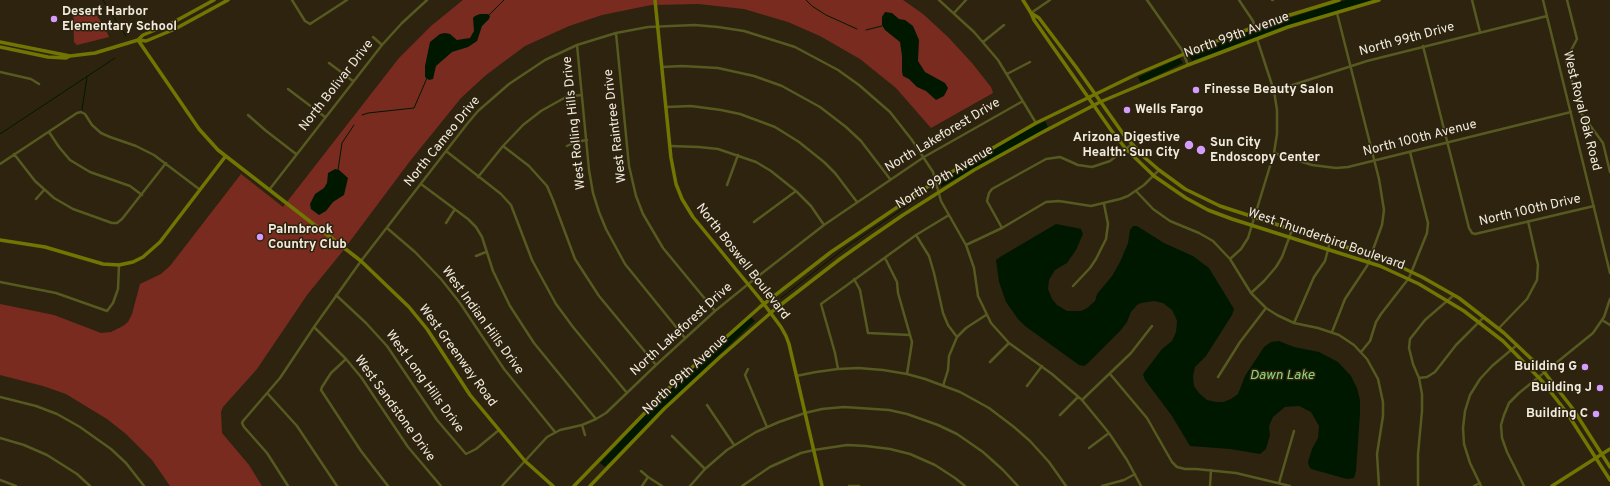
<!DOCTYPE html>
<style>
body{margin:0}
canvas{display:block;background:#2d230f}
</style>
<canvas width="1610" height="486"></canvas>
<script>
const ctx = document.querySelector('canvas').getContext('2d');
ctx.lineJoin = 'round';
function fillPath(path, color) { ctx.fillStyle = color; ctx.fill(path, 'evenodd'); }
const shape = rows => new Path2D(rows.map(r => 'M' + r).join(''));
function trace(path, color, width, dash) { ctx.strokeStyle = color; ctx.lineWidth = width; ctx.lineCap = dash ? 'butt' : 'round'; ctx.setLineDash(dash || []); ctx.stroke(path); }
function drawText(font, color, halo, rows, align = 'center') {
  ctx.font = font + ' Overpass,sans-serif'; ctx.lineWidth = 3; ctx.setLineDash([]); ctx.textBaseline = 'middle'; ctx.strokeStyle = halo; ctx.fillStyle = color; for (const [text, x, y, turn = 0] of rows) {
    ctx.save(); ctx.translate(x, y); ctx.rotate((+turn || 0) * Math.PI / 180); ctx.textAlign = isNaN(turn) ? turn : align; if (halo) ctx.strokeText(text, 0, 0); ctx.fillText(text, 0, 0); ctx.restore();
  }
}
fillPath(shape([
 [463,0,903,0,923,14,948,37,972,63,991,87,993,93,931,128,896,88,860,59,820,36,788,22,744,9,698,4,651,5,602,15,569,26,525,46,486,75,461,98,410,161,342,252,307,295,257,369,223,407,221,412,222,433,249,465,262,486,170,486,152,460,126,434,107,419,66,394,43,386,0,375,0,304,54,315,101,333,111,332,123,326,128,322,132,314,140,284,161,274,170,266,241,174,283,207,399,58,431,26],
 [73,7,85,9,97,16,104,26,109,37,77,45,74,42]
]), '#7a2b20');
fillPath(shape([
 [1346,0,1373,0,1287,26,1192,61,1189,55,1252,30],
 [885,12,892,13,899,19,905,20,913,26,919,40,918,61,925,72,945,83,948,88,944,96,936,100,926,91,917,87,909,79,903,76,902,72,902,56,900,42,885,30,882,25,882,17],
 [480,14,488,14,490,16,489,19,482,26,477,41,468,47,452,52,436,66,433,79,429,80,425,77,425,66,430,42,440,34,445,33,450,34,457,40,470,38,474,31,473,18,475,16],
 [1180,58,1183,63,1141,83,1138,77],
 [1045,121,1048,127,941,187,940,181,1017,135],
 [335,169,339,170,348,178,344,195,333,202,326,211,319,215,311,209,310,204,315,194,324,188,327,183,328,173],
 [1056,224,1077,228,1081,229,1083,234,1076,250,1067,263,1055,270,1049,280,1048,289,1052,299,1057,305,1067,311,1081,311,1087,308,1095,301,1097,294,1112,276,1120,262,1128,243,1130,230,1133,226,1137,226,1164,243,1193,256,1209,268,1234,309,1232,315,1206,356,1195,367,1193,376,1194,386,1199,393,1207,400,1216,402,1223,402,1231,399,1238,394,1245,376,1264,347,1271,342,1279,341,1294,347,1319,352,1338,362,1351,376,1357,388,1360,400,1360,413,1356,471,1354,478,1347,479,1311,469,1309,466,1308,462,1312,449,1318,438,1319,426,1311,412,1299,406,1285,407,1273,417,1269,426,1270,435,1266,449,1260,454,1230,449,1190,446,1172,416,1145,380,1143,374,1162,349,1172,341,1176,332,1177,321,1175,316,1172,310,1163,303,1154,301,1141,303,1137,305,1131,312,1127,322,1121,330,1087,364,1084,366,1079,365,1025,326,1018,319,1006,302,999,282,996,260,1000,257],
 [751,317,755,321,670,401,605,467,600,463,667,392,697,364]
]), '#001800');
trace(shape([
 [103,0,126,36],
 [806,0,812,6,826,15,857,29],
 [489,15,504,0],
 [866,30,882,26],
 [82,110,87,77],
 [362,115,368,113,414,108,427,78],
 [0,134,115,58],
 [338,170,342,143,354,125],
 [781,298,845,248,933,188]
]), '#001800', 1);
trace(shape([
 [292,0,305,21,310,24,347,0],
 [939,0,974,32,998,60,1036,123],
 [1147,0,1182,50,1188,65],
 [1239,0,1253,21,1255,27],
 [1272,0,1273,0],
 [1472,0,1480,32],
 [1543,0,1610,273],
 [1567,0,1577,39,1566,60,1581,113,1603,143,1610,172],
 [954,13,966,0],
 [1031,13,1050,0],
 [616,33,629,166,636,196,643,214,663,248,715,311],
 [373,37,382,45],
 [983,42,1004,25],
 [577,45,589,170,593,193,599,212,606,229,625,264,685,338],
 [1423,46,1469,228,1472,233,1475,234,1594,206],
 [329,63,353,81],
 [662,67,682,66,718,68,754,76,782,86,820,107,846,127,861,141,890,179],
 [0,72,31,79,39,84],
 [1007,74,1030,62],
 [288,89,325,117],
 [1274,91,1367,61,1547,16],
 [666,107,691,106,721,110,740,114,775,127,799,142,824,162,835,173,857,202],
 [248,115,265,130,296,154],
 [49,132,59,147,70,160,90,172,130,186,142,195],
 [503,146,529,166,547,186,553,200,575,259,599,296,656,365],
 [567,146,575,142,587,140],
 [670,146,699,147,718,149,756,162,771,171,796,191,811,206,824,225],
 [446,151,501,194,511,205,532,260,556,304,573,327,627,393],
 [1274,153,1312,165,1336,168,1348,167,1571,112],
 [14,154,35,181,54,198,73,209,112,223,117,223,122,219,166,163],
 [0,164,77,113,81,112,85,114,92,125,101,133,110,137,136,146,154,155,199,189],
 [478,177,503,146,523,125,541,111,566,97,581,95],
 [421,184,468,219,476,227,482,237,493,271,510,306,534,343,596,419],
 [727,185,738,155],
 [269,190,382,45,402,23,427,0],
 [1136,191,1153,209,1170,221,1199,233,1213,241,1230,259,1251,293,1266,308,1277,315,1294,323,1318,328,1339,335,1354,345,1367,359,1378,379,1383,402,1383,416,1377,454,1379,486],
 [36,199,44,190],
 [754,222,796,191],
 [446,223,455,209],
 [387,228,415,252,441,279,460,303,504,369,555,432],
 [1002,228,987,201,989,193,992,189,1046,159,1060,157,1078,165,1092,167,1110,161,1132,144],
 [916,235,929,256,934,273,943,313,948,325,957,337],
 [966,245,1002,228,1046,202,1059,201,1091,206,1120,199,1128,196,1144,185,1159,170],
 [476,256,486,252],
 [885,258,897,282,898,293,912,342,907,374],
 [1230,259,1241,249,1248,238,1274,153,1277,134,1277,110,1274,91,1257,39],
 [854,279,860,290,868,333,910,335],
 [0,282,56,293,107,311,113,303,118,289,119,265],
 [1073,286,1090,268,1096,259,1106,239,1108,224,1104,204],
 [1251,293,1264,281,1276,267,1282,257,1292,230],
 [336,295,366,323,387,346,437,420,466,454,476,449,499,430],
 [1602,320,1610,325],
 [1294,323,1314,277,1325,261,1330,242],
 [314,327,346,359,361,377,408,447,441,486],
 [1499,328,1527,299,1537,280,1538,265,1528,221],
 [1332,332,1345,299,1367,266,1382,225,1384,210,1379,179,1337,13],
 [1361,352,1370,341,1376,322,1381,314,1409,278,1427,233,1428,223,1410,152],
 [346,359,331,373,322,387,321,390,361,451,388,486],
 [990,362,1009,343],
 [748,369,745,375,767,427],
 [838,369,835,353,821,304,916,235,949,215],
 [1110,374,1147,418,1172,462,1177,467,1185,469,1196,469,1236,473,1290,486],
 [796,376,816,372,838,369,858,368,883,370,907,374,925,379,960,392,989,408,1014,427,1030,441,1049,462,1066,486],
 [1218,377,1240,342,1266,308],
 [1419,378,1427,377,1435,372,1456,345,1484,317],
 [943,386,948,370,949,356,957,337,966,328,986,315],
 [1027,386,1042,366],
 [268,394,297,426,337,486],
 [0,397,36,406,57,414,80,427,111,449,126,463,144,486],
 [1082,400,1131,353,1152,326],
 [707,405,734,445],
 [1060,415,1078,397],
 [582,425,585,435],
 [672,436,705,469],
 [0,438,24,445,47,455,77,474,90,486],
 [1089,448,1109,433],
 [641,471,648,477],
 [0,480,16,486],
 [1279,483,1294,431],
 [288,486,267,453,244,427,242,423,243,421,280,378,314,327,361,261,467,124,478,111,509,84,545,60,577,45,616,33,648,27,695,25,718,27,744,31,795,47,838,70,859,85,890,112,912,140,933,172,941,201,966,245,974,268,978,296,991,323,1009,343,1052,374,1082,400,1109,433,1127,460,1141,486],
 [502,486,547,437,560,430,582,425,596,419,606,413,656,365,715,311,752,281,824,225,924,157,1023,101],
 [642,486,648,477,662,486],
 [690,486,705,469,727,450,756,432,779,422,805,413,822,409,844,407,889,410,907,414,938,425,957,434,983,452,1003,470,1018,486],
 [742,486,770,467,801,453,814,450,847,445,866,446,890,449,910,454,935,465,955,478,965,486],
 [849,486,859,486],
 [1102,486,1124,480,1135,474],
 [1210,486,1211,470],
 [1418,486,1418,454,1422,411,1422,394,1419,378,1413,364,1409,348,1410,339,1425,320,1454,295],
 [1474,486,1480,483],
 [1481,486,1470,463,1464,444,1463,428,1465,411,1470,395,1480,379,1492,366,1517,345],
 [1524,486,1507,452,1502,438,1501,425,1504,415,1509,403,1519,393,1593,333,1604,317,1610,299]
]), '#565920', 2.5);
trace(shape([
 [655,0,671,158,676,184,682,199,693,217,761,300,781,327,786,336,789,344,822,486],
 [1023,0,1031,13,1034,20,1111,130,1126,149,1154,176,1186,198,1208,210,1232,219,1380,266,1419,284,1464,311,1503,341,1543,382,1567,413,1610,480],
 [1031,13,1039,18,1076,67,1124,135,1144,157,1159,170,1185,189,1220,206,1386,260,1422,277,1459,298,1504,333,1541,368,1573,409,1610,467],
 [138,40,199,129,218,150,361,261,409,307,427,329,470,395,525,461,553,486],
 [138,40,146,41,175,29,228,0],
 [0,42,70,56,95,53,138,40,143,35,172,23,214,0],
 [0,47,48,57,66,58,70,56],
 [0,240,45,247,103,264,119,265,133,262,143,257,160,242,225,157],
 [574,486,670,387,760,307,831,252,936,181,1036,123,1137,74,1184,54,1224,38,1280,18,1339,0],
 [590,486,664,409,719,358,774,310,840,259,871,237,903,215,974,170,1041,133,1100,102,1188,65,1288,27,1379,0],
 [1552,486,1610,449]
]), '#717502', 3.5);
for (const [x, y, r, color] of [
 [54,19,4,"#d39cfd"],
 [1196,90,4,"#d39cfd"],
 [1127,110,4,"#d39cfd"],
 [1189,145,5,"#d39cfd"],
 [1201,150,5,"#d39cfd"],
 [260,237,4,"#d39cfd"],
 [1585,367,4,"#d39cfd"],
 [1600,388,4,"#d39cfd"],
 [1596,414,4,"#d39cfd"]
]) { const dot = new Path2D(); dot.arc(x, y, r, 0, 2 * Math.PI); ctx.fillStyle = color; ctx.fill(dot); trace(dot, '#2d230f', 1.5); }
drawText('bold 13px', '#f1ebde', '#2d230f', [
 ["Desert Harbor",62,12],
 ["Elementary School",62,27],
 ["Finesse Beauty Salon",1204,90],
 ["Wells Fargo",1135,110],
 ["Arizona Digestive",1180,138,"right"],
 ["Health: Sun City",1180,153,"right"],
 ["Sun City",1210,143],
 ["Endoscopy Center",1210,158],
 ["Palmbrook",268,230],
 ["Country Club",268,245],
 ["Building G",1577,367,"right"],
 ["Building J",1592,388,"right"],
 ["Building C",1588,414,"right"]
], 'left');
drawText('13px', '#f1ebde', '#2d230f', [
 ["North 99th Avenue",1237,36,-20],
 ["North 99th Drive",1407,40,-15],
 ["North Bolivar Drive",337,86,-52],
 ["West Royal Oak Road",1581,111,76],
 ["West Rolling Hills Drive",575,123,-96],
 ["West Raintree Drive",616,126,-97],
 ["North Lakeforest Drive",943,136,-31],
 ["North 100th Avenue",1420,139,-14],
 ["North Cameo Drive",443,142,-51],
 ["North 99th Avenue",945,178,-31],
 ["North 100th Drive",1530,211,-13],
 ["West Thunderbird Boulevard",1326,240,19],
 ["North Boswell Boulevard",742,262,52],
 ["West Indian Hills Drive",482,321,54],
 ["North Lakeforest Drive",682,330,-42],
 ["West Greenway Road",457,356,54],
 ["North 99th Avenue",686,375,-43],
 ["West Long Hills Drive",424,382,54],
 ["West Sandstone Drive",394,409,54]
]);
drawText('italic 14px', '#8cd679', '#2d230f', [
 ["Dawn Lake",1282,376]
]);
</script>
